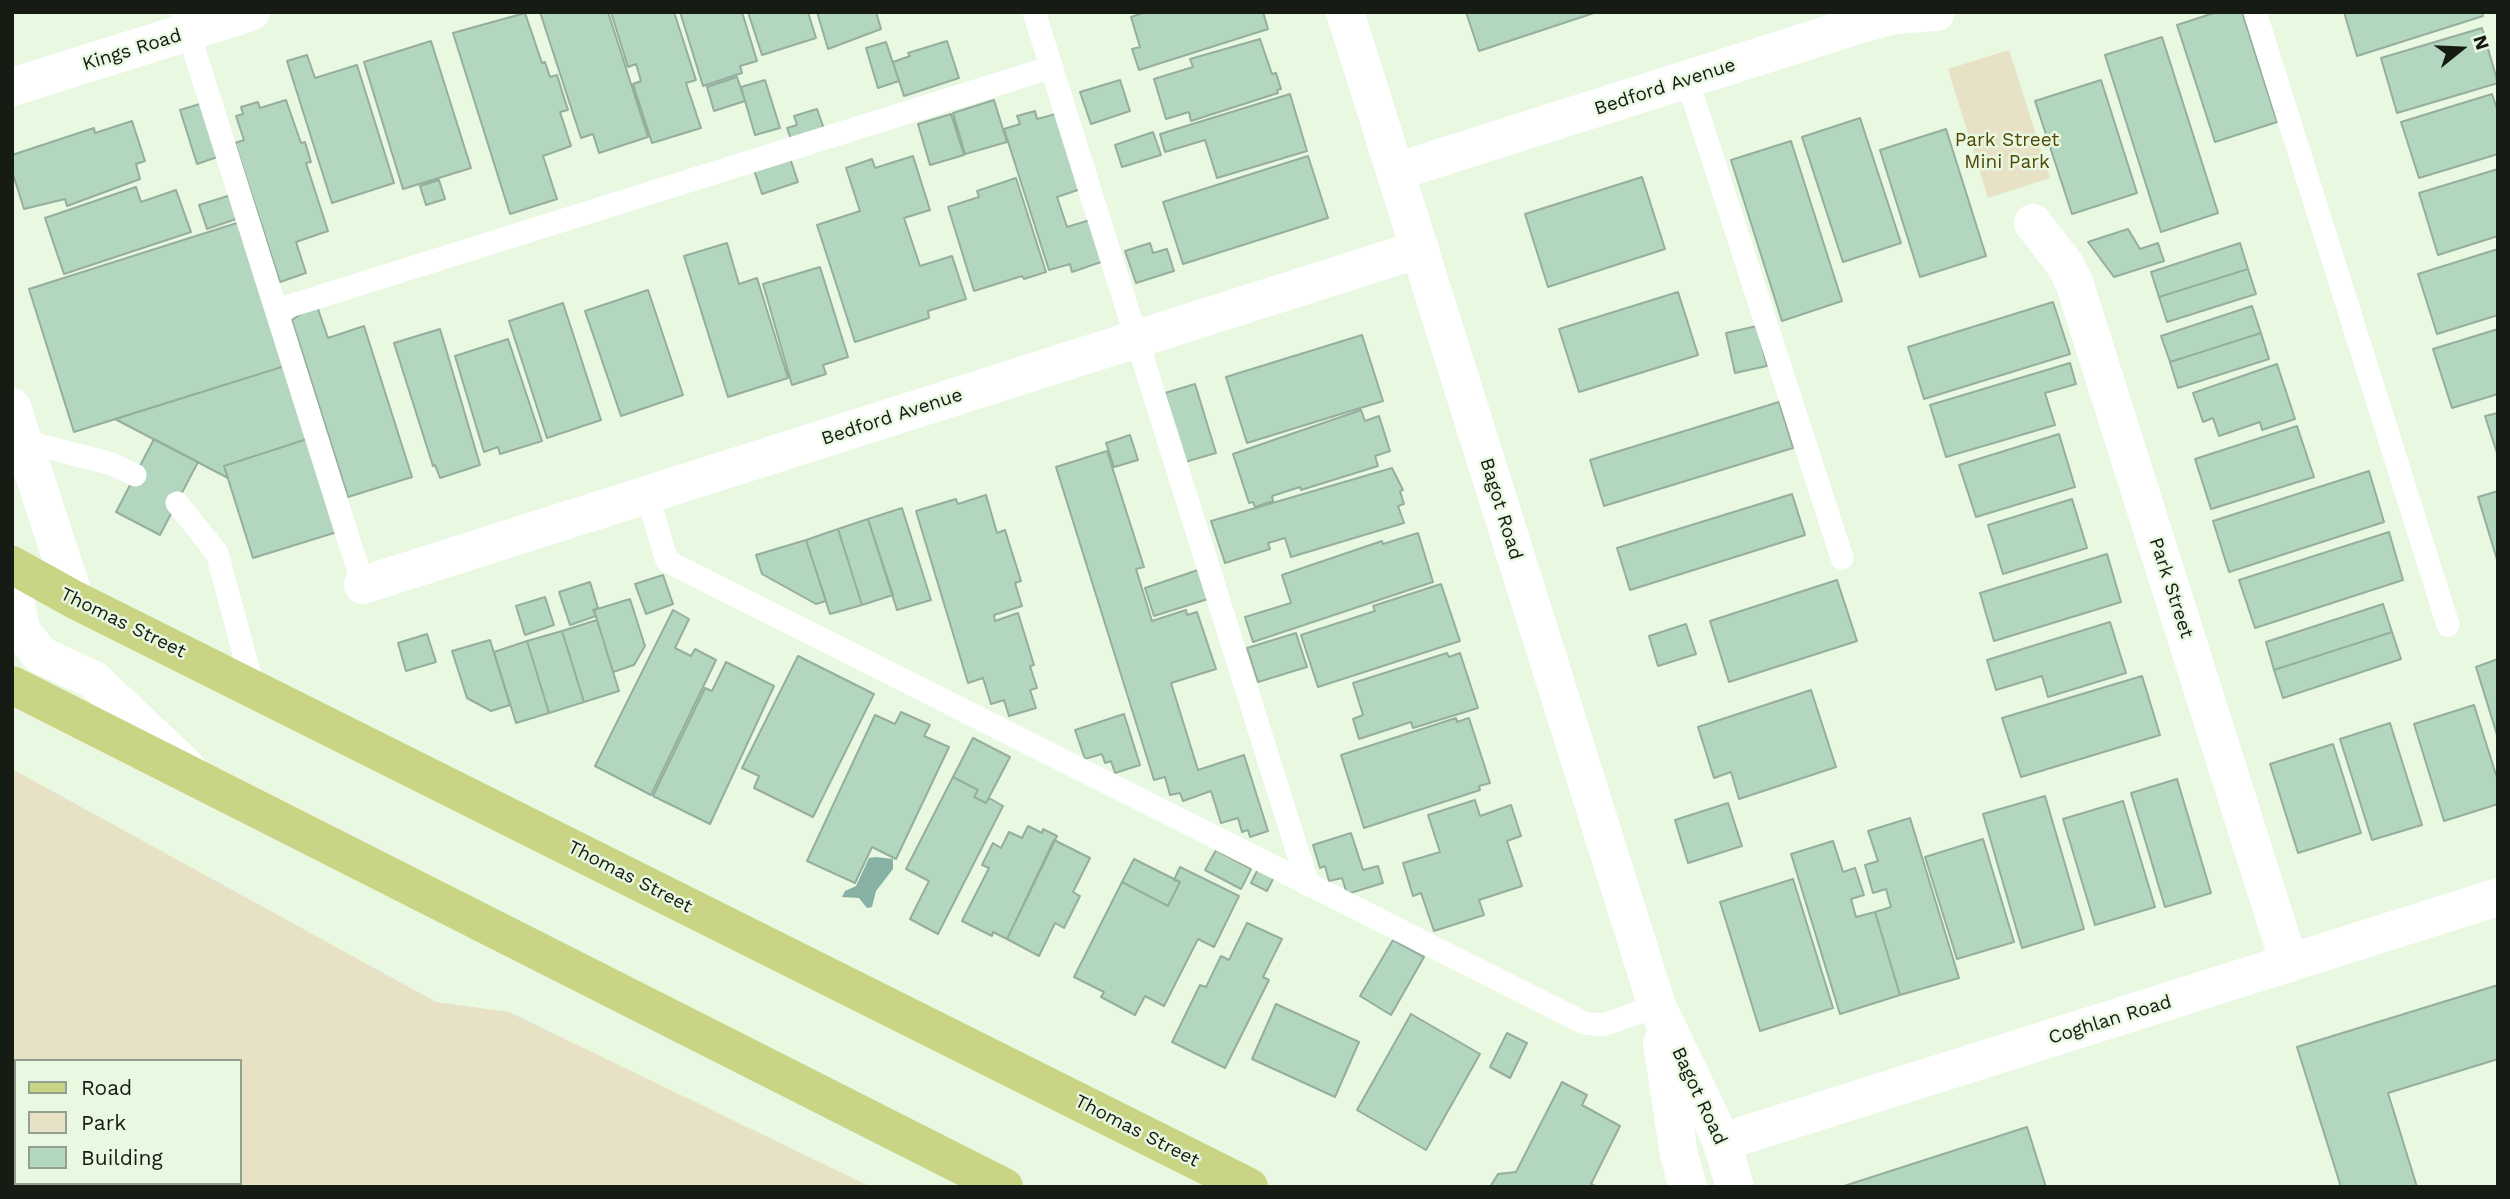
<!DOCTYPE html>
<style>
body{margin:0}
#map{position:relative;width:2510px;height:1199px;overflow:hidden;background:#e8f8e1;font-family:"Work Sans",sans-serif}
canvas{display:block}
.frame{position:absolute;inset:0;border:14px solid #161b13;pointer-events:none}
.legend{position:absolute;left:14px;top:1059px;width:228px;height:126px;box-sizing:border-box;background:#e8f8e1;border:2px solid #94a08f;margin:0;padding:9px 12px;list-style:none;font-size:21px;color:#161b13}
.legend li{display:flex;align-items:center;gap:14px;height:35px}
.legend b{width:35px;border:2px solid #94a08f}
.north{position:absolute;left:2426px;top:14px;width:70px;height:70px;-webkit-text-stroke:5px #e8f8e1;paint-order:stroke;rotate:72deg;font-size:19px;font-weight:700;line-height:28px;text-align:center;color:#161b13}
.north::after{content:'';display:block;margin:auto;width:24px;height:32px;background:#161b13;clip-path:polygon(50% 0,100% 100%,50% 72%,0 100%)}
</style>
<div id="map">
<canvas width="2510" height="1199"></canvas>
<div class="frame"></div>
<ul class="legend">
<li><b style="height:9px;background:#cad485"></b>Road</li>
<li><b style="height:19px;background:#e7e1c5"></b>Park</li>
<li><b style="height:19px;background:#b3d6be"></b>Building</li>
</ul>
<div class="north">N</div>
</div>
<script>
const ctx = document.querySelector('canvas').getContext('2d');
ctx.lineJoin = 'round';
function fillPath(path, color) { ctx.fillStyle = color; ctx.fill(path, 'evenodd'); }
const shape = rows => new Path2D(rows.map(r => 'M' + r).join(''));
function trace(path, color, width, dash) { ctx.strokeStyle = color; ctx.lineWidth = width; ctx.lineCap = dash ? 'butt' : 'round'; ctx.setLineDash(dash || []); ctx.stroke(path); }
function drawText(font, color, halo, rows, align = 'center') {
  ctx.font = font + ' "Work Sans",sans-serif'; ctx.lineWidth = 5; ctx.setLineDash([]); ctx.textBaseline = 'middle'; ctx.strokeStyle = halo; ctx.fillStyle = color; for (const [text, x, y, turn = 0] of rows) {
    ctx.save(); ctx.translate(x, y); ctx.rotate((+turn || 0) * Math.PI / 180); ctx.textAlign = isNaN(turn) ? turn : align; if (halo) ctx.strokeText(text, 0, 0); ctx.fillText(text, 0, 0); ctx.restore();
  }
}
fillPath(shape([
 [2009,50,2050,178,1988,198,1948,69],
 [12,769,436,1002,509,1012,871,1187,12,1187],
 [16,1061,240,1061,240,1183,16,1183]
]), '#e7e1c5');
fillPath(shape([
 [876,857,893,859,893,869,876,891,872,907,867,908,859,898,842,897,845,891,856,886,869,858]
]), '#87b1a4');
const building = shape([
 [540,12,608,12,648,137,599,153,593,134,581,138,540,12],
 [611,12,674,12,696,80,686,83,701,128,652,143,633,84,641,81,636,64,628,67,611,12],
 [680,12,742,12,757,61,740,66,742,73,703,86,680,12],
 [748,12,808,12,816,38,762,55,748,12],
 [817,12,876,12,881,29,828,49,817,12],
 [1145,12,1263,12,1268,29,1139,70,1132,49,1140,47,1131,17,1145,12],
 [1466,12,1597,12,1479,51,1466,12],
 [2217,12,2242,12,2277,122,2215,142,2177,25,2217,12],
 [2344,12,2482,12,2483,16,2357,56,2344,12],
 [525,13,542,63,545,62,550,77,557,75,568,110,560,112,571,146,543,156,557,199,510,214,453,33,525,13],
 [2482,28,2498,83,2397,113,2381,58,2482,28],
 [2162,37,2218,213,2161,232,2105,55,2162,37],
 [1260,39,1272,74,1276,73,1281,89,1277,90,1278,93,1191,121,1189,112,1166,119,1154,79,1193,67,1190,59,1260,39],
 [431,41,471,168,403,189,364,62,431,41],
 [947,41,959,78,904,96,893,62,910,56,908,53,947,41],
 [886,42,899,81,878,88,866,48,886,42],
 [307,55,315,78,357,65,394,183,332,203,287,61,307,55],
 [737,77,745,101,714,111,707,87,737,77],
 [765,80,780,128,755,135,741,87,765,80],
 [1120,80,1130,111,1091,124,1080,92,1120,80],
 [2101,80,2137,193,2072,214,2035,101,2101,80],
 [1290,94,1307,151,1217,178,1205,140,1165,152,1160,134,1290,94],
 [2492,94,2498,112,2498,154,2419,178,2401,122,2492,94],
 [286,100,301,143,305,142,311,162,306,163,328,231,296,242,306,273,280,282,235,143,244,140,236,116,243,114,241,107,258,102,260,108,286,100],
 [994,100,1007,142,965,154,953,113,994,100],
 [203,103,220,156,197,164,180,110,203,103],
 [817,109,824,129,791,139,787,128,797,125,794,116,817,109],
 [1035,111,1037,119,1056,114,1081,189,1057,197,1067,227,1090,220,1104,261,1072,272,1070,264,1049,270,1004,129,1020,124,1017,116,1035,111],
 [951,114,964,155,930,165,918,124,951,114],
 [1860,118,1901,243,1843,262,1802,137,1860,118],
 [132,121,145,161,136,164,140,179,67,206,65,199,24,209,12,171,12,155,94,128,95,133,132,121],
 [1946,129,1986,256,1920,277,1880,150,1946,129],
 [1153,132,1161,155,1122,167,1115,145,1153,132],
 [1791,141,1842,301,1782,321,1731,160,1791,141],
 [913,156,930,210,904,218,920,266,952,256,966,299,928,311,929,318,855,342,817,225,860,211,846,168,872,159,875,168,913,156],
 [1308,156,1328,218,1183,264,1163,202,1308,156],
 [790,158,798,182,762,194,754,170,790,158],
 [2498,169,2498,236,2438,255,2419,193,2498,169],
 [1642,177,1665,249,1548,287,1525,214,1642,177],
 [1016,178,1046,272,1024,279,1022,276,974,291,948,207,979,197,977,191,1016,178],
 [439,180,445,199,426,205,420,186,439,180],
 [136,187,141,202,176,190,191,232,64,274,45,218,136,187],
 [231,195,239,218,207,229,199,205,231,195],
 [240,222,285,366,74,432,29,289,240,222],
 [2128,229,2140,249,2158,243,2164,261,2114,277,2088,242,2128,229],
 [727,243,739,284,757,278,788,378,728,397,684,256,727,243],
 [1150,243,1153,253,1167,249,1174,271,1136,283,1125,251,1150,243],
 [2240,243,2248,269,2159,297,2151,272,2240,243],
 [2498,249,2498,315,2437,334,2418,274,2498,249],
 [820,267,848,357,823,365,826,374,792,385,763,284,820,267],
 [2248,269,2256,294,2167,322,2159,297,2248,269],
 [648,290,683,395,621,416,585,311,648,290],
 [1678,292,1698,355,1579,392,1559,329,1678,292],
 [2053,302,2070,354,1924,399,1908,347,2053,302],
 [316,303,328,338,364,326,412,477,348,497,292,320,316,303],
 [563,303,601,420,547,438,509,321,563,303],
 [2252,306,2261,333,2170,362,2161,336,2252,306],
 [1757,326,1767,366,1735,373,1726,333,1757,326],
 [440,329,480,465,440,478,435,465,433,466,394,343,440,329],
 [2498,329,2498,394,2452,408,2433,349,2498,329],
 [2261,333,2269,359,2178,388,2170,362,2261,333],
 [1362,335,1383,401,1247,443,1226,377,1362,335],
 [508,339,542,441,500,454,498,447,484,452,455,356,508,339],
 [2070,363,2076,384,2045,393,2055,425,1946,457,1930,405,2070,363],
 [2277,364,2295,419,2262,430,2260,422,2219,436,2213,418,2203,422,2193,393,2277,364],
 [285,366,307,439,224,466,228,478,115,419,285,366],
 [1195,384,1216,453,1185,462,1165,393,1195,384],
 [1779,402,1793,448,1604,506,1590,460,1779,402],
 [1361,410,1365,421,1379,416,1390,451,1375,456,1378,466,1301,490,1300,487,1272,496,1273,501,1255,507,1253,502,1249,503,1233,454,1361,410],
 [2498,413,2498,456,2485,416,2498,413],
 [2297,426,2314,477,2211,509,2195,459,2297,426],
 [2059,434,2075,487,1976,517,1959,465,2059,434],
 [1130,435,1138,460,1114,467,1106,443,1130,435],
 [154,439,198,462,160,535,116,512,154,439],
 [307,439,337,532,253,558,224,466,307,439],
 [1107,451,1144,567,1136,569,1152,621,1186,610,1187,615,1197,612,1216,669,1171,683,1198,770,1244,755,1268,831,1250,837,1248,830,1242,832,1238,818,1221,823,1211,791,1183,801,1180,793,1170,795,1165,777,1154,780,1056,467,1107,451],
 [1392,468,1403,490,1400,491,1404,504,1398,506,1404,523,1291,557,1285,538,1268,543,1270,549,1225,563,1211,521,1392,468],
 [2369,471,2384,522,2229,572,2213,521,2369,471],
 [2498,491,2498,563,2478,497,2498,491],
 [1792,494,1805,535,1630,590,1617,548,1792,494],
 [986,495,997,533,1005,530,1021,581,1015,583,1022,606,994,615,995,621,1018,613,1034,665,1030,666,1037,688,1030,690,1036,708,1009,716,1004,700,991,704,983,678,968,683,916,511,956,499,958,504,986,495],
 [2072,499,2087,548,2003,574,1988,525,2072,499],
 [902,508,931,600,897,610,868,519,902,508],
 [868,519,893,595,862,605,838,529,868,519],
 [838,529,862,605,830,614,806,540,838,529],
 [2389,532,2403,580,2255,628,2239,580,2389,532],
 [1418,533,1433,582,1253,642,1245,617,1291,603,1282,575,1382,541,1383,544,1418,533],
 [806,540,826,601,816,604,762,574,756,555,806,540],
 [2107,554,2121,602,1994,641,1980,593,2107,554],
 [1201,569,1211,598,1154,616,1145,588,1201,569],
 [663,575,673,604,646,614,635,584,663,575],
 [1837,580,1857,641,1729,682,1710,621,1837,580],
 [590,582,598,608,593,610,596,616,570,625,559,592,590,582],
 [1441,584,1460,641,1318,687,1301,635,1375,611,1373,606,1441,584],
 [545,597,554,625,525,635,516,606,545,597],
 [630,599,645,646,634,665,613,672,594,610,630,599],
 [2383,604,2392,632,2274,670,2266,642,2383,604],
 [673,610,689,619,675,648,691,656,695,649,716,660,651,795,595,766,673,610],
 [597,620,619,691,584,702,562,631,597,620],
 [2110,622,2126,673,2048,697,2042,676,1996,690,1987,660,2110,622],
 [1686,624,1696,654,1658,666,1649,636,1686,624],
 [562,631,584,702,549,713,527,641,562,631],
 [2392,632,2401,659,2283,698,2274,670,2392,632],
 [1296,633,1307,667,1258,682,1247,648,1296,633],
 [427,634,436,662,406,671,398,643,427,634],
 [490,640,510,705,491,711,467,698,452,651,490,640],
 [527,641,549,713,516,723,494,652,527,641],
 [1447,653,1449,657,1460,653,1478,708,1413,728,1411,722,1359,739,1353,719,1363,715,1353,683,1447,653],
 [798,656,874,694,813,817,754,788,759,776,742,768,798,656],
 [2498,659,2498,738,2476,667,2498,659],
 [726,662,774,686,710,824,653,796,705,688,712,691,726,662],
 [2142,676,2160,735,2021,777,2002,718,2142,676],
 [1811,690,1836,767,1739,799,1731,772,1714,778,1698,727,1811,690],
 [2474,705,2498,781,2498,804,2444,821,2414,724,2474,705],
 [901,712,930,725,924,736,949,747,896,859,872,847,855,883,807,861,875,715,895,724,901,712],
 [1124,714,1140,765,1115,773,1111,761,1105,763,1102,754,1085,759,1075,730,1124,714],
 [1456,718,1457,722,1469,718,1490,783,1479,786,1480,790,1364,828,1341,755,1456,718],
 [2390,723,2422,825,2372,840,2340,739,2390,723],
 [973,738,1010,757,986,803,974,797,978,790,953,777,973,738],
 [2333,744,2361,833,2298,853,2270,764,2333,744],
 [953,777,978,790,974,797,986,803,989,798,1003,806,938,934,910,919,929,881,906,869,953,777],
 [2177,779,2211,893,2165,907,2131,793,2177,779],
 [2045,796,2084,929,2022,948,1983,814,2045,796],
 [1475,800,1480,816,1511,805,1521,836,1507,841,1522,886,1479,900,1484,915,1434,931,1421,893,1413,896,1403,863,1440,852,1428,815,1475,800],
 [2123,801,2155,907,2095,925,2063,819,2123,801],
 [1728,803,1742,846,1688,863,1675,820,1728,803],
 [1910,818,1959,978,1900,995,1875,912,1891,907,1886,889,1873,893,1865,865,1878,861,1868,831,1910,818],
 [1028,826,1042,833,1043,829,1057,836,1007,939,993,932,992,936,962,921,989,868,982,865,993,843,1001,848,1009,832,1022,838,1028,826],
 [1351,833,1363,870,1378,866,1383,883,1347,894,1342,878,1329,881,1325,866,1320,868,1313,845,1351,833],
 [1983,839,2014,942,1957,959,1925,857,1983,839],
 [1054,840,1090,858,1073,892,1080,896,1064,928,1055,923,1039,956,1007,939,1054,840],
 [1833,841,1843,872,1855,868,1864,895,1851,899,1856,917,1875,912,1900,995,1840,1014,1791,854,1833,841],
 [1216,850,1251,869,1241,889,1205,870,1216,850],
 [1134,859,1180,882,1168,906,1122,882,1134,859],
 [1180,867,1239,896,1214,947,1198,939,1164,1006,1145,996,1135,1015,1101,997,1104,992,1074,977,1122,882,1168,906,1180,882,1174,880,1180,867],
 [1258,869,1274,877,1267,891,1251,883,1258,869],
 [1793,879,1833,1008,1760,1031,1720,902,1793,879],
 [1247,923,1282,939,1263,977,1269,980,1225,1068,1172,1042,1200,985,1206,987,1221,956,1229,960,1247,923],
 [1393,940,1424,957,1391,1015,1360,996,1393,940],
 [2498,985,2498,1059,2388,1093,2417,1187,2341,1187,2297,1047,2498,985],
 [1276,1004,1359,1042,1335,1097,1252,1059,1276,1004],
 [1411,1014,1480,1054,1426,1150,1357,1110,1411,1014],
 [1507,1033,1527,1043,1510,1078,1490,1067,1507,1033],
 [1562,1082,1587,1095,1582,1105,1620,1126,1591,1184,1597,1187,1490,1187,1498,1174,1516,1172,1562,1082],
 [2027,1127,2046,1187,1841,1187,2027,1127]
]);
fillPath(building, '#b3d6be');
trace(building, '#96ae9e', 2);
trace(shape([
 [182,12,363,585],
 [1034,12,1308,885],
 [2255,12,2448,625],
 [1687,79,1842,558],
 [277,310,1052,67],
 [23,441,112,464,135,475],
 [647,494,667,561,1584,1023,1603,1025,1657,1006],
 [177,503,217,553,253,687]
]), '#fff', 23);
trace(shape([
 [12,87,251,12],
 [1395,172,1855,26,1894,15,1936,12],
 [2033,223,2066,266,2075,285,2289,963],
 [363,585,1420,249]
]), '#fff', 38);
trace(shape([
 [1345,12,1657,1006,1722,1142,1735,1187],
 [12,407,75,600],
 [12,584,21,630,40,655,94,680,187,768],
 [1662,1043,1679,1155,1688,1187],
 [1722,1142,2498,897]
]), '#fff', 38);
trace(shape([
 [12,565,75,600,1249,1187],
 [12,685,1004,1187]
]), '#cad485', 38);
drawText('19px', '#161b13', '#e8f8e1', [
 ["Kings Road",132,50,-17],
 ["Bedford Avenue",1665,87,-18],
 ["Bedford Avenue",892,417,-18],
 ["Bagot Road",1501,509,73],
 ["Park Street",2171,588,72],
 ["Thomas Street",123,623,26],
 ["Thomas Street",630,877,27],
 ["Coghlan Road",2110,1020,-17],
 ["Bagot Road",1699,1096,65],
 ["Thomas Street",1137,1131,27]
]);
drawText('19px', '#534707', '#e8f8e1', [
 ["Park Street",2007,140],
 ["Mini Park",2007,162]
]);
</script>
